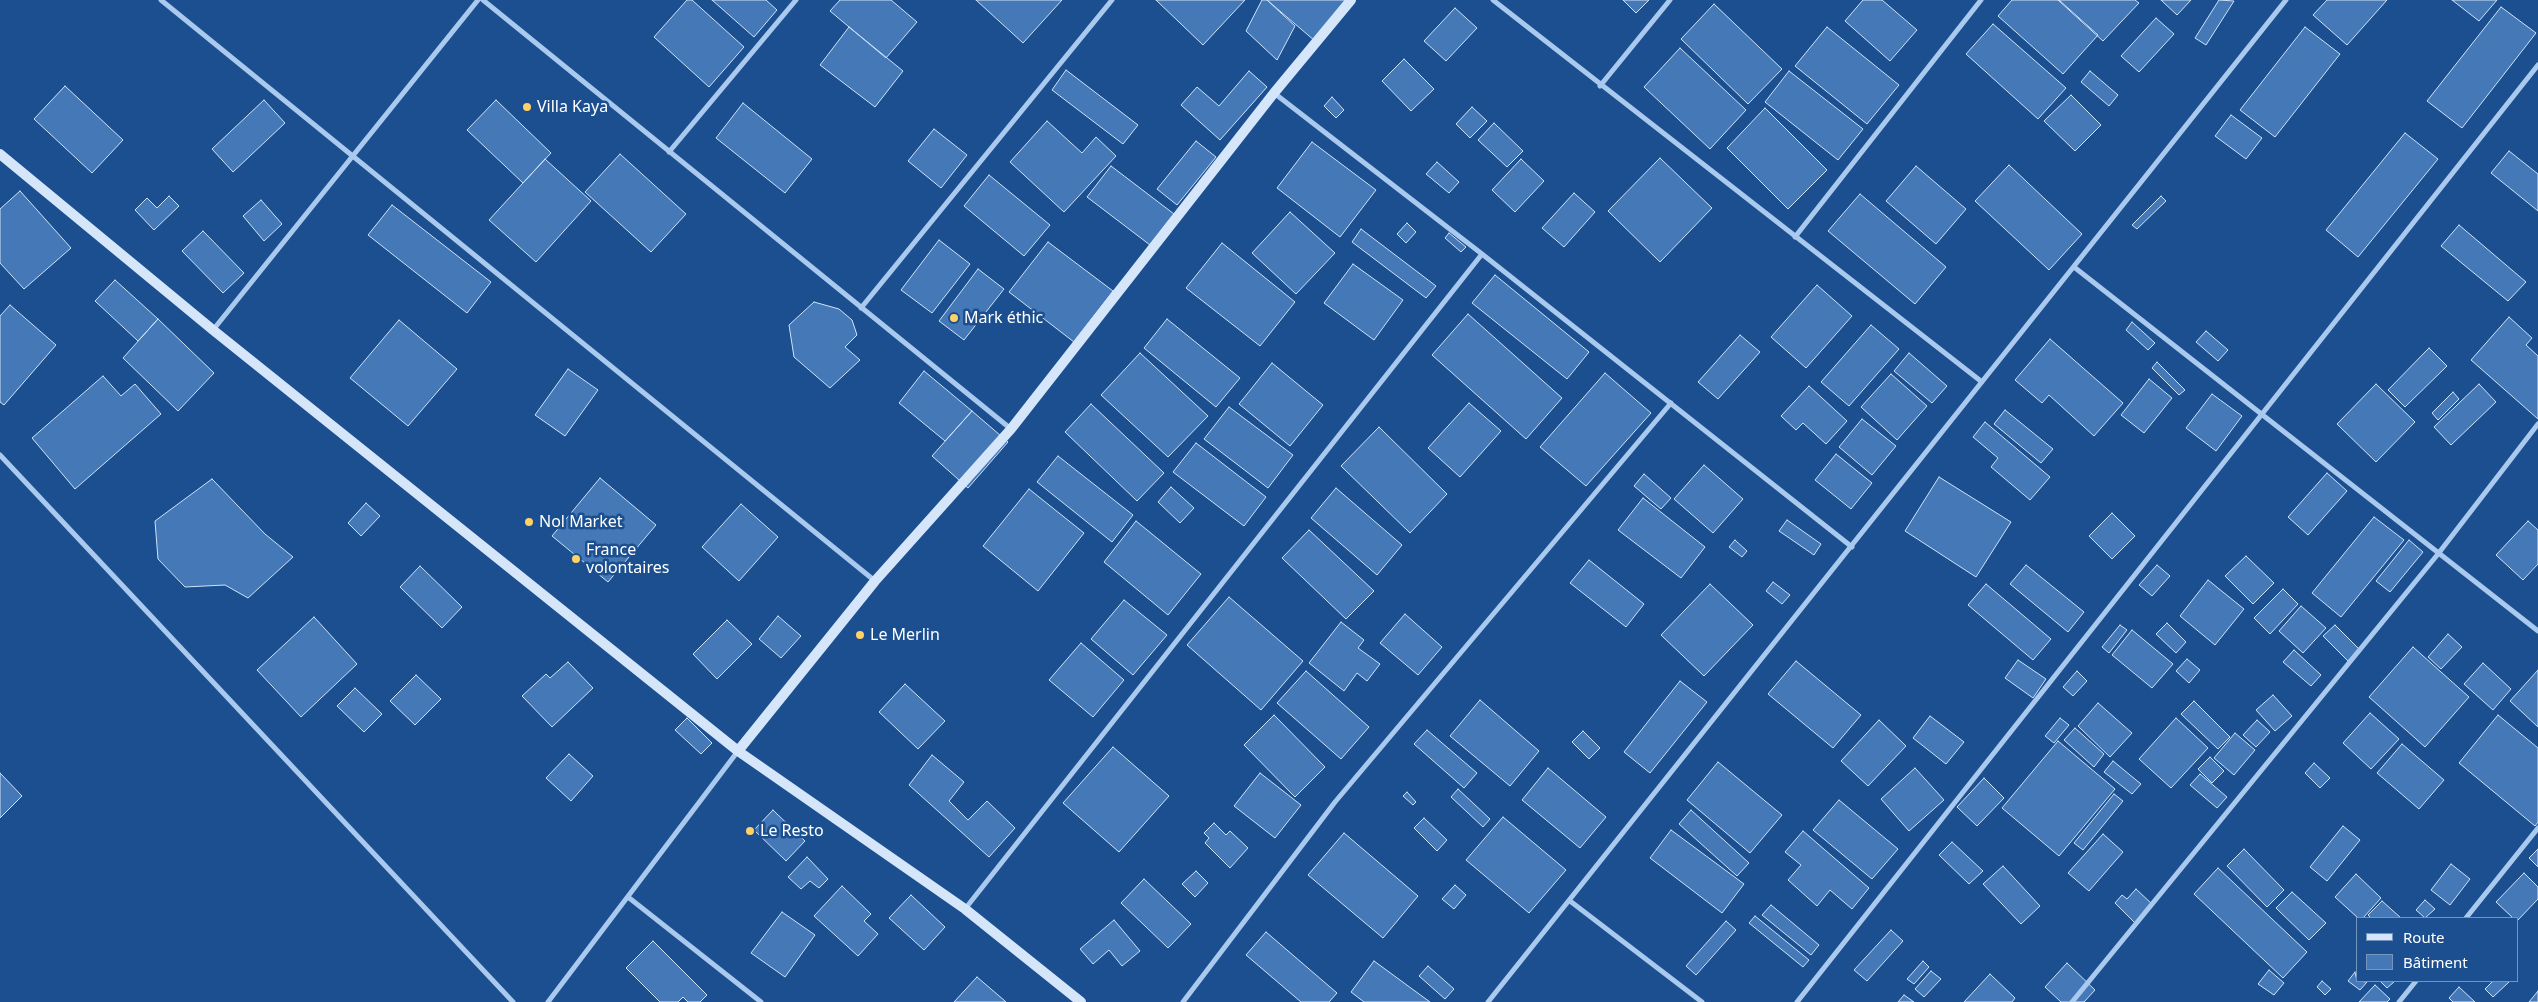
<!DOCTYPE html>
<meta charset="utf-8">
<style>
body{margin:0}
#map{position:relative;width:2538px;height:1002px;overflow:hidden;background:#1b4f8f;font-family:"Noto Sans",sans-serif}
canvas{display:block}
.legend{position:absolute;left:2356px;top:917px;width:162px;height:65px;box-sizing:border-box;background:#1b4f8f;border:1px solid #7695bc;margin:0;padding:6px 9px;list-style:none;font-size:15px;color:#fff}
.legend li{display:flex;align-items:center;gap:10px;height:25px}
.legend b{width:25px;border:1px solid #7695bc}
</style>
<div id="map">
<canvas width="2538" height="1002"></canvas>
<ul class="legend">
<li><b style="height:6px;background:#d6e6fa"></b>Route</li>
<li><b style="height:14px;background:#4478b7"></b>Bâtiment</li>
</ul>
</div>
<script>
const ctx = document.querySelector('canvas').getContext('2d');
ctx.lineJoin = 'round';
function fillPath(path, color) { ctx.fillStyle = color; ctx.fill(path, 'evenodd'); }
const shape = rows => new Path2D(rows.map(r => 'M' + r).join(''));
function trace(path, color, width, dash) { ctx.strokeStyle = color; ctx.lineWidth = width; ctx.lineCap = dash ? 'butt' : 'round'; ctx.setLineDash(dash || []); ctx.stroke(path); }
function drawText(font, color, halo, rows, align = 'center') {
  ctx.font = font + ' "Noto Sans",sans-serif'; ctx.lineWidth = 5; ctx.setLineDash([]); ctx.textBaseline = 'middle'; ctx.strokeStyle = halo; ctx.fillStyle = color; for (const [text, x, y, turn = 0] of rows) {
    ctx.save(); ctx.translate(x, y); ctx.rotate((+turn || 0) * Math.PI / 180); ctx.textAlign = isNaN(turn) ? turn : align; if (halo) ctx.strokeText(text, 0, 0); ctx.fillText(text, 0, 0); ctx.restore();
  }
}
const building = shape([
 [687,0,692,0,744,47,709,87,654,37,687,0],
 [712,0,766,0,777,10,754,37,712,0],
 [840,0,891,0,917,22,886,58,830,11,840,0],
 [976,0,1062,0,1023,43,976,0],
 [1156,0,1245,0,1203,45,1156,0],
 [1262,0,1267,0,1295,26,1277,60,1246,31,1262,0],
 [1267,0,1348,0,1315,41,1267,0],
 [1623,0,1649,0,1636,13,1623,0],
 [1863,0,1882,0,1917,30,1890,61,1845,21,1863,0],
 [2012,0,2059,0,2098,35,2063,74,1998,16,2012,0],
 [2058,0,2135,0,2139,3,2103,41,2058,0],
 [2161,0,2191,0,2177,15,2161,0],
 [2219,0,2234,1,2206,45,2195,38,2219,0],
 [2327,0,2387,0,2347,45,2313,15,2327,0],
 [2452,0,2497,0,2479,21,2452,0],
 [1714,4,1782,69,1748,104,1681,39,1714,4],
 [2501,7,2536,33,2462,128,2427,101,2501,7],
 [1455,8,1477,28,1446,61,1424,41,1455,8],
 [2156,18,2174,34,2139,72,2121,56,2156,18],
 [1993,24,2066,88,2038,119,1966,54,1993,24],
 [849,27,903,71,875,107,820,65,849,27],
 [1827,27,1899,85,1867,124,1795,66,1827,27],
 [2305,27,2340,54,2275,137,2240,110,2305,27],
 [1680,48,1746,110,1710,149,1644,87,1680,48],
 [1404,59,1434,89,1411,111,1382,81,1404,59],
 [1066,70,1138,125,1123,144,1052,90,1066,70],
 [1249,71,1267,87,1220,140,1181,105,1197,87,1219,106,1249,71],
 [1789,71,1863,129,1838,160,1765,102,1789,71],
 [2090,71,2118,95,2109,106,2081,82,2090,71],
 [65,86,123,140,92,173,34,119,65,86],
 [2071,95,2101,125,2075,151,2044,121,2071,95],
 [1332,97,1344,110,1336,118,1324,106,1332,97],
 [264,100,285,123,233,172,212,149,264,100],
 [496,100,551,153,523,183,467,130,496,100],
 [743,103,812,159,785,193,716,138,743,103],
 [1472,107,1487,121,1470,138,1456,124,1472,107],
 [1765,108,1827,170,1788,209,1727,148,1765,108],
 [2231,115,2262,138,2246,159,2215,136,2231,115],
 [1047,121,1082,153,1096,137,1116,156,1064,212,1010,162,1047,121],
 [1494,123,1523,151,1507,167,1478,140,1494,123],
 [934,129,967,155,941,188,908,161,934,129],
 [2405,133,2438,159,2358,257,2326,230,2405,133],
 [1196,141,1216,157,1177,205,1157,189,1196,141],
 [1312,142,1376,190,1340,237,1277,188,1312,142],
 [2509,151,2538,174,2538,211,2491,173,2509,151],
 [620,154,686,214,651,252,585,192,620,154],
 [1660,158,1712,208,1660,262,1608,211,1660,158],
 [545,159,591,201,536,262,489,220,545,159],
 [1521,159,1544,181,1515,212,1492,190,1521,159],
 [1437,162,1459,182,1449,193,1426,174,1437,162],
 [2009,165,2082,234,2049,270,1975,201,2009,165],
 [1111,166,1174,214,1150,245,1087,197,1111,166],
 [1916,166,1966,209,1936,244,1886,201,1916,166],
 [989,175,1050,225,1024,256,964,206,989,175],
 [20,191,71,248,24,289,0,263,0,209,20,191],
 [1574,193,1595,212,1564,247,1542,228,1574,193],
 [1860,194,1946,267,1915,304,1828,231,1860,194],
 [169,196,179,206,154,230,135,210,147,198,157,208,169,196],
 [2161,196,2166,201,2137,229,2132,225,2161,196],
 [261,200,282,224,264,241,243,216,261,200],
 [392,205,491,282,467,313,368,235,392,205],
 [1290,212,1335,253,1296,294,1252,253,1290,212],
 [1407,223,1416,232,1406,243,1397,234,1407,223],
 [2459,225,2526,282,2508,301,2441,246,2459,225],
 [1361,229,1436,286,1426,298,1352,242,1361,229],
 [203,231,244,273,223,293,182,251,203,231],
 [1449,233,1466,247,1461,252,1445,238,1449,233],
 [939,240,970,264,932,313,901,290,939,240],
 [1048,242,1113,291,1074,342,1009,292,1048,242],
 [1222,243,1295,302,1260,346,1186,288,1222,243],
 [1353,264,1403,300,1374,340,1324,303,1353,264],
 [978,269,1004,289,964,340,939,321,978,269],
 [1495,275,1589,352,1567,379,1472,303,1495,275],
 [115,280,158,319,138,341,95,301,115,280],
 [1817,285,1852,316,1806,368,1771,337,1817,285],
 [814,302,839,309,852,320,857,335,845,347,860,360,830,388,794,357,789,325,814,302],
 [10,305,56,345,4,405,0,402,0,316,10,305],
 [1468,314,1562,398,1526,439,1432,355,1468,314],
 [2509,317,2532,338,2526,345,2538,356,2538,419,2471,360,2509,317],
 [158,319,214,373,178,411,123,358,158,319],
 [1167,319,1240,378,1216,407,1144,348,1167,319],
 [399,320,457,369,408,426,350,378,399,320],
 [2132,322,2155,343,2148,350,2126,330,2132,322],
 [1871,325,1899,349,1849,406,1821,382,1871,325],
 [2206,331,2228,350,2218,361,2196,342,2206,331],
 [1740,335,1760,352,1718,399,1698,382,1740,335],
 [2050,339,2123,403,2094,436,2049,395,2042,403,2015,380,2050,339],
 [2429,348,2447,366,2405,407,2388,390,2429,348],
 [1140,353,1208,416,1168,457,1101,395,1140,353],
 [1909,353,1947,386,1932,403,1894,371,1909,353],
 [2157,362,2185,390,2179,395,2152,368,2157,362],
 [1272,363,1323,405,1290,446,1239,404,1272,363],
 [568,369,598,390,565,436,535,415,568,369],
 [924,371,972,411,945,441,899,403,924,371],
 [1605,373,1651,413,1586,486,1540,447,1605,373],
 [1891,374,1927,406,1897,440,1861,407,1891,374],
 [103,376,121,396,135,384,161,414,75,489,32,438,103,376],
 [2149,379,2172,398,2144,433,2121,415,2149,379],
 [2376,384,2415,422,2376,462,2337,424,2376,384],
 [2479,384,2496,402,2451,445,2434,427,2479,384],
 [1809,386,1847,421,1826,444,1803,423,1796,430,1781,416,1809,386],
 [2453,392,2459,399,2438,420,2432,413,2453,392],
 [2212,394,2242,416,2216,451,2186,428,2212,394],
 [1469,403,1501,431,1460,477,1428,448,1469,403],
 [1091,404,1164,473,1137,501,1065,432,1091,404],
 [1229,407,1293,455,1268,488,1204,439,1229,407],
 [2005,410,2053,449,2041,463,1994,424,2005,410],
 [972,411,1008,442,968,488,932,456,972,411],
 [1862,419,1896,446,1872,475,1839,447,1862,419],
 [1985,422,2050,477,2030,500,1991,467,1998,458,1973,437,1985,422],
 [1379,427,1447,494,1410,533,1341,466,1379,427],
 [1196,443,1266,497,1244,526,1173,472,1196,443],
 [1836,454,1872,483,1851,509,1815,480,1836,454],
 [1058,456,1133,515,1112,542,1037,482,1058,456],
 [1704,465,1743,499,1713,533,1674,499,1704,465],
 [2327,473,2347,491,2308,535,2288,517,2327,473],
 [1644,474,1671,498,1661,509,1634,486,1644,474],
 [1939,477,2011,522,1976,577,1905,531,1939,477],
 [600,478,656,525,608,582,552,536,600,478],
 [212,479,265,534,293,557,248,598,225,585,185,587,158,559,155,521,212,479],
 [1171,487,1194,508,1180,523,1158,502,1171,487],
 [1336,488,1402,545,1377,575,1311,518,1336,488],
 [1029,489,1084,533,1038,591,983,546,1029,489],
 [1643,498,1705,547,1681,578,1618,530,1643,498],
 [366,503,380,516,361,536,348,523,366,503],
 [741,504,778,537,739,581,702,547,741,504],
 [2112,513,2135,536,2112,559,2089,536,2112,513],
 [2374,517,2404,540,2341,617,2312,593,2374,517],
 [1787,520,1821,544,1814,555,1779,531,1787,520],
 [1136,521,1201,574,1168,615,1104,562,1136,521],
 [2528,521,2538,530,2538,564,2523,580,2496,555,2528,521],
 [1309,530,1374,591,1346,619,1282,558,1309,530],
 [1735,540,1747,551,1742,557,1729,547,1735,540],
 [2409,540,2423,552,2390,592,2376,581,2409,540],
 [2246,556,2274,583,2253,604,2225,576,2246,556],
 [1589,560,1644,604,1626,627,1570,583,1589,560],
 [2026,565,2084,612,2068,632,2010,584,2026,565],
 [2157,565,2170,576,2152,596,2139,585,2157,565],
 [420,566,462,607,442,628,400,587,420,566],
 [2208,580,2244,609,2215,645,2180,616,2208,580],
 [1773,582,1790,595,1782,604,1766,591,1773,582],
 [1710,584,1753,625,1704,676,1661,635,1710,584],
 [1986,584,2051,639,2033,660,1968,605,1986,584],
 [2283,589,2298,604,2270,634,2254,618,2283,589],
 [1229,597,1303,661,1261,710,1187,645,1229,597],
 [1124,600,1167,635,1133,675,1091,639,1124,600],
 [2301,606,2326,628,2303,653,2279,631,2301,606],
 [1405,614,1442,647,1418,675,1380,643,1405,614],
 [778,616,801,636,781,658,759,639,778,616],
 [314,617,357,664,301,717,257,670,314,617],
 [727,620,752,644,717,679,693,654,727,620],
 [1341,622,1364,640,1358,648,1380,664,1367,681,1357,673,1344,691,1309,663,1341,622],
 [2167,623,2186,642,2176,653,2156,634,2167,623],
 [2120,625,2127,630,2109,653,2102,647,2120,625],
 [2335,625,2359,649,2348,661,2323,636,2335,625],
 [2132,630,2173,664,2152,688,2112,655,2132,630],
 [2448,634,2462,647,2441,669,2428,657,2448,634],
 [1081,643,1124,680,1093,717,1049,680,1081,643],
 [2413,647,2469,697,2425,747,2369,697,2413,647],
 [2294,650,2321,675,2311,686,2283,662,2294,650],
 [2187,659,2200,670,2189,683,2176,671,2187,659],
 [2018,660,2046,679,2033,698,2005,678,2018,660],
 [1796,661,1861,715,1833,748,1768,694,1796,661],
 [568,662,593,688,552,727,522,696,546,674,550,678,568,662],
 [2483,663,2511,689,2493,710,2464,684,2483,663],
 [2538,670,2538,727,2510,701,2538,670],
 [1306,671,1369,727,1341,759,1277,703,1306,671],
 [2077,671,2087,681,2073,696,2063,687,2077,671],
 [416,675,441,699,415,725,390,701,416,675],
 [1680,681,1707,702,1650,773,1624,752,1680,681],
 [905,684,945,721,918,749,879,712,905,684],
 [355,688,382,714,364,732,337,706,355,688],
 [2273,695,2292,716,2275,731,2256,710,2273,695],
 [1480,700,1539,751,1510,786,1450,736,1480,700],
 [2194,701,2230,737,2218,749,2181,714,2194,701],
 [2098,703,2132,733,2110,757,2078,726,2098,703],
 [2370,713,2399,739,2371,769,2343,743,2370,713],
 [1274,715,1325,767,1295,797,1244,745,1274,715],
 [2498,715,2538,748,2538,822,2535,826,2459,763,2498,715],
 [1930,716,1964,742,1946,764,1913,738,1930,716],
 [687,718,712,743,701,754,675,730,687,718],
 [2060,718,2069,725,2054,743,2045,736,2060,718],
 [2176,718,2208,748,2171,788,2139,759,2176,718],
 [1879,720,1906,746,1868,786,1841,761,1879,720],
 [2257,720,2270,732,2256,747,2243,735,2257,720],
 [2075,728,2104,754,2094,767,2064,740,2075,728],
 [1427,730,1477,773,1464,788,1414,744,1427,730],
 [1583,731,1600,748,1589,759,1572,742,1583,731],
 [2235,733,2255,750,2234,775,2214,758,2235,733],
 [2058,741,2115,789,2059,856,2002,808,2058,741],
 [2402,744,2444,780,2419,809,2377,773,2402,744],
 [1113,747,1169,796,1119,852,1063,803,1113,747],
 [569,754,593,776,571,801,546,778,569,754],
 [932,755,964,782,949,801,968,820,987,801,1015,828,989,857,909,785,932,755],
 [2210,757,2224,771,2212,783,2198,769,2210,757],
 [2113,761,2141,784,2132,794,2104,772,2113,761],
 [1718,762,1782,815,1750,853,1687,800,1718,762],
 [2314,763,2330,778,2320,788,2305,773,2314,763],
 [1548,768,1606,817,1580,848,1522,800,1548,768],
 [1915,768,1944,800,1909,831,1881,799,1915,768],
 [0,773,22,796,0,818,0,773],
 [1260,773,1301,805,1275,838,1234,806,1260,773],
 [2200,774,2227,797,2217,808,2190,785,2200,774],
 [1984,778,2004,798,1977,826,1957,807,1984,778],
 [1458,789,1490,819,1483,827,1451,797,1458,789],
 [1407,792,1416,802,1413,805,1403,796,1407,792],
 [2114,794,2123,801,2083,850,2074,843,2114,794],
 [1839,800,1898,849,1872,879,1813,830,1839,800],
 [773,810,805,841,786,861,754,830,773,810],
 [1691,810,1749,863,1737,876,1679,824,1691,810],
 [1503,817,1566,870,1529,913,1466,860,1503,817],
 [1424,818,1447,840,1437,851,1414,828,1424,818],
 [1214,823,1226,835,1230,831,1248,848,1230,868,1205,843,1209,838,1204,833,1214,823],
 [2343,826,2360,840,2327,881,2310,867,2343,826],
 [1671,830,1744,884,1722,913,1650,858,1671,830],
 [1803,831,1869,888,1852,909,1830,890,1817,906,1788,880,1801,865,1785,852,1803,831],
 [1344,833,1418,896,1383,938,1308,875,1344,833],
 [2103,834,2123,852,2089,891,2068,873,2103,834],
 [1952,842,1983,871,1969,884,1939,855,1952,842],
 [2244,849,2284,890,2267,907,2227,866,2244,849],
 [2538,849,2538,867,2529,858,2538,849],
 [807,857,828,879,819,888,810,881,801,889,788,877,807,857],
 [2451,864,2470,879,2450,905,2431,890,2451,864],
 [2003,866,2040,906,2021,924,1983,884,2003,866],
 [2218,868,2307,952,2283,978,2194,894,2218,868],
 [1196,871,1208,883,1195,897,1182,884,1196,871],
 [2524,873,2538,887,2538,899,2517,921,2517,918,2513,918,2496,902,2524,873],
 [2356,874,2381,898,2363,918,2358,918,2335,897,2356,874],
 [1144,879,1191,924,1168,948,1121,903,1144,879],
 [1455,885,1466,895,1454,909,1442,899,1455,885],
 [842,886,871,914,864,921,878,934,858,956,814,916,842,886],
 [2136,889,2153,905,2135,923,2115,903,2122,895,2127,899,2136,889],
 [2292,892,2326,923,2309,940,2276,908,2292,892],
 [911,895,945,927,924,950,889,918,911,895],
 [2425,900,2435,909,2425,918,2416,910,2425,900],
 [2382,901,2401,918,2371,918,2368,915,2382,901],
 [1771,905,1819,945,1811,955,1762,915,1771,905],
 [782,912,815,935,785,977,751,953,782,912],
 [1755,916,1809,960,1803,967,1749,923,1755,916],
 [1114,920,1140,951,1122,966,1109,950,1093,964,1080,949,1114,920],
 [1726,921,1736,930,1696,975,1686,966,1726,921],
 [1891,930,1903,941,1867,981,1854,970,1891,930],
 [1266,932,1337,993,1329,1002,1301,1002,1246,955,1266,932],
 [653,941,707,995,700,1002,688,1002,683,997,678,1002,660,1002,626,968,653,941],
 [1374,961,1430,1002,1364,1002,1351,992,1374,961],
 [1923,961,1929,967,1914,984,1907,979,1923,961],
 [2067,963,2095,990,2084,1002,2061,1002,2045,987,2067,963],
 [1428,966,1454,989,1445,999,1419,976,1428,966],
 [2269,970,2284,983,2274,995,2258,984,2269,970],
 [1931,971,1941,979,1924,997,1915,989,1931,971],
 [2355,972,2357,981,2367,982,2360,990,2348,981,2355,972],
 [1990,974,2015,998,2012,1002,1964,1002,1990,974],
 [977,977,1005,1001,1006,1002,954,1002,977,977],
 [2322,981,2331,989,2325,995,2317,987,2322,981],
 [2380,981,2395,981,2387,988,2380,981],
 [2493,981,2510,981,2493,997,2485,989,2493,981],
 [2375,985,2390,999,2387,1002,2359,1002,2375,985],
 [2459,987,2475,1002,2453,1002,2449,998,2459,987],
 [2538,991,2538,1002,2529,1002,2538,991],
 [1904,995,1914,1002,1898,1002,1904,995]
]);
fillPath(building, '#4478b7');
trace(building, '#cfe3fa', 1);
trace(shape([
 [161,0,875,581],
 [483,0,1011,429],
 [1493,0,1982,382],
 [1600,86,1670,0],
 [1274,93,1482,254,1852,547],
 [669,152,796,0],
 [1795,237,1981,0],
 [2074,267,2538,631],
 [861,308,1112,0],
 [213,330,478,0],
 [0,455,513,1002],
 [628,897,761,1002],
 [1570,901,1702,1002],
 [965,909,1482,254],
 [2466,918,2538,828],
 [548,1002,738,751],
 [1183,1002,1335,802,1671,403],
 [1488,1002,2286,0],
 [1797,1002,2538,65],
 [2072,1002,2438,554,2538,424],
 [2399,1002,2416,981]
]), '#a9c9ee', 5);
trace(shape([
 [0,154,213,330,738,751,965,909,1081,1002],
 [738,751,875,581,1011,429,1274,93,1351,0]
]), '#d6e6fa', 10);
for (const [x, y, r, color] of [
 [527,107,5,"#ffd166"],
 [954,318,5,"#ffd166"],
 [529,522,5,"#ffd166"],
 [576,559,5,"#ffd166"],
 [860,635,5,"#ffd166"],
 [750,831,5,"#ffd166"]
]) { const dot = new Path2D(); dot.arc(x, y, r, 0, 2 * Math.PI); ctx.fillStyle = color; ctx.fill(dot); trace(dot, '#1b4f8f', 2); }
drawText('16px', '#fff', '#1b4f8f', [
 ["Villa Kaya",537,107],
 ["Mark éthic",964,318],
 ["Nol Market",539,522],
 ["France",586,550],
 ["volontaires",586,568],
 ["Le Merlin",870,635],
 ["Le Resto",760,831]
], 'left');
</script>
